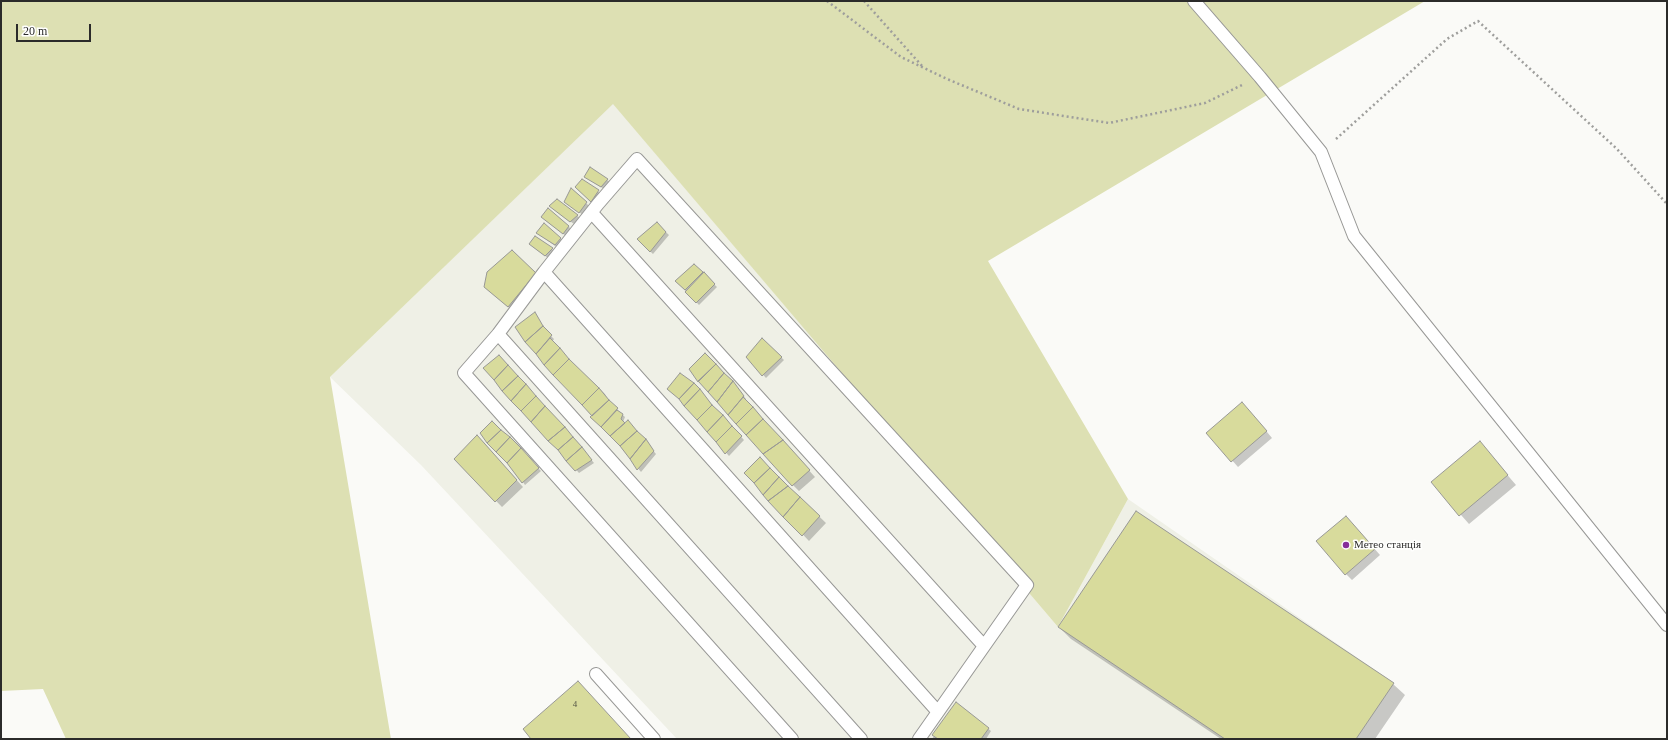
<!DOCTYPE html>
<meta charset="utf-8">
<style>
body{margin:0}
#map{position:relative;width:1668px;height:740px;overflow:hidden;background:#fafaf7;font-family:"Times New Roman",serif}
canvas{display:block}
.frame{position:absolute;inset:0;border:2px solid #2b2b2a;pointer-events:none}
.scale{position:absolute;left:16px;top:24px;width:75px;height:18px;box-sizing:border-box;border:2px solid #2b2b2a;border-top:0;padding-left:5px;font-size:12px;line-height:14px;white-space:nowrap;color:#2b2b2a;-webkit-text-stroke:3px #fffffe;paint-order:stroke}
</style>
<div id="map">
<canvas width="1668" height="740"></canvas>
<div class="frame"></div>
<div class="scale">20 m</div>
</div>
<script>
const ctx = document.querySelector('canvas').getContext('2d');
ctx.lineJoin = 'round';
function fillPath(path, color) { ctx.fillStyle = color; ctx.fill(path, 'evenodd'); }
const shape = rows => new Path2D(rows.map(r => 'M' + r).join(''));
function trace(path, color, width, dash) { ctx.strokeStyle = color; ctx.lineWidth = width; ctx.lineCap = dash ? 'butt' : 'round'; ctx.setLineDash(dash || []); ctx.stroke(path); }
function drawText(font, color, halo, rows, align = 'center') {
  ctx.font = font + ' "Times New Roman",serif'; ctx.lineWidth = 3; ctx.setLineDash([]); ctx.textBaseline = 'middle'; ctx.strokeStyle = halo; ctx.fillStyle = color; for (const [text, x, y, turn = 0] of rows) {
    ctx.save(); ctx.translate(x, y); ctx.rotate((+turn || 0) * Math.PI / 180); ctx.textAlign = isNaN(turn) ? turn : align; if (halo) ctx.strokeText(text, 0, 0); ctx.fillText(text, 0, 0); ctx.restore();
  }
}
fillPath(shape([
 [613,103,1058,627,1128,499,1394,683,1356,739,677,739,421,465,330,377]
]), '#eff0e6');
fillPath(shape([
 [1,1,1425,1,988,261,1128,499,1058,627,613,104,330,377,391,739,66,739,43,689,1,691]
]), '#dde0b3');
fillPath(shape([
 [585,177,607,180,610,182,604,189],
 [582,180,601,194,594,204,577,187],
 [572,189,589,206,583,215,568,204],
 [557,200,580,218,574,224,553,209],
 [545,220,568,226,571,229,566,236],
 [657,224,669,235,653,254,638,239],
 [537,233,560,238,563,241,558,248],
 [533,247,552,249,555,252,548,258],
 [512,252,541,280,514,312,485,287],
 [694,265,717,287,699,305,676,281],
 [545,330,554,339,552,342,553,373,526,341],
 [763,340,784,360,766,378,747,357],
 [569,360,605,394,610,403,625,417,623,422,631,425,656,454,641,472,620,446,592,417,594,416],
 [484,368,567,431,594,463,579,473],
 [735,385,746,399,745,400,815,477,799,491,793,485],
 [696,387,744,440,729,456,680,400],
 [1248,409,1272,438,1238,467,1208,433],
 [492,422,541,471,525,485,523,482],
 [483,443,523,487,502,507,455,459],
 [1480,443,1516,485,1469,524,1432,482],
 [745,473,800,498,826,523,809,541],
 [1352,523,1380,555,1352,580,1346,574],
 [1059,627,1393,684,1405,695,1375,739,1221,739,1071,639],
 [956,703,991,731,986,739,932,739]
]), '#0003');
const building = shape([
 [590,167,608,179,601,187,584,177,590,167],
 [582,179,599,190,591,202,575,187,582,179],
 [571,188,587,202,579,213,564,202,571,188],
 [557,199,578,215,570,222,549,206,557,199],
 [548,208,569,226,563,234,541,217,548,208],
 [657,222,666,232,650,252,637,239,657,222],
 [544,223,561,238,555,245,536,233,544,223],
 [535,236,553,248,545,256,529,244,535,236],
 [512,250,536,273,508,307,484,287,487,272,512,250],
 [694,264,703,272,685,290,675,281,694,264],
 [704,272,715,284,696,303,685,292,704,272],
 [535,312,543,326,525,342,515,327,535,312],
 [543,326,552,335,536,354,525,342,543,326],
 [550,338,560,348,544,365,536,354,550,338],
 [762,338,782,357,762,376,746,357,762,338],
 [560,348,569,359,553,375,544,365,560,348],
 [705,353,716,364,698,382,689,369,705,353],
 [499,355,508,365,494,380,483,368,499,355],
 [569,359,599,388,582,405,553,375,569,359],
 [716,364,724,373,708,392,698,381,716,364],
 [508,365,518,376,502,391,494,380,508,365],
 [680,373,694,383,679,399,667,389,680,373],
 [724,373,733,381,717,402,708,392,724,373],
 [518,376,526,384,511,401,502,391,518,376],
 [733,381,744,396,728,415,717,402,733,381],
 [694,383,700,389,684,406,679,399,694,383],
 [526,384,536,396,521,411,511,401,526,384],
 [599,388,609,400,592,416,582,405,599,388],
 [700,389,712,405,697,420,684,406,700,389],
 [536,396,545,406,531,422,521,411,536,396],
 [743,397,753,407,736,424,728,415,743,397],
 [609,400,618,408,601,427,590,417,609,400],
 [1242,402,1267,431,1231,462,1206,433,1242,402],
 [712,405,723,415,707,432,697,420,712,405],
 [545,406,565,427,548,441,531,422,545,406],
 [753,407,763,419,746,435,736,424,753,407],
 [617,410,623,414,621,419,625,423,610,436,601,427,617,410],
 [723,415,732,426,716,442,707,432,723,415],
 [763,419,783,440,763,454,746,435,763,419],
 [628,420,637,431,620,446,610,436,628,420],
 [492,421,501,430,487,443,480,433,492,421],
 [732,426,742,436,725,454,716,442,732,426],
 [565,427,573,437,558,450,548,441,565,427],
 [501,430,510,437,496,452,487,443,501,430],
 [637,431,646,439,630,459,620,446,637,431],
 [477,435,517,480,495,502,454,459,477,435],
 [510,437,521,448,507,463,496,452,510,437],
 [573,437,582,447,566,461,558,450,573,437],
 [646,439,654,451,637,470,630,459,646,439],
 [783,440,810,470,792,486,763,454,783,440],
 [1480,441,1508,475,1459,516,1431,482,1480,441],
 [582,447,592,460,575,471,566,461,582,447],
 [521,448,539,468,522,483,507,463,521,448],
 [760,457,770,468,754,483,744,473,760,457],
 [770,468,779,477,763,495,754,483,770,468],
 [779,477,788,486,768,501,763,495,779,477],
 [788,486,800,497,783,517,768,501,788,486],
 [800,497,820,516,802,536,783,517,800,497],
 [1136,511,1394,683,1356,739,1225,739,1058,627,1136,511],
 [1346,516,1375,549,1345,575,1316,541,1346,516],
 [578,681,631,739,531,739,523,729,578,681],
 [956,702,989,728,981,739,938,739,932,735,956,702]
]);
fillPath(building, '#d8db9c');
trace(building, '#999996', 1);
const service = shape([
 [1194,1,1260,77,1321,152,1354,236,1667,625],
 [592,213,984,646],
 [544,272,938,712],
 [498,334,861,739],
 [596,674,654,739],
 [792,739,464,373,498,334,544,272,598,204,637,159,1027,585,919,739]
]);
trace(service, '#989896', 14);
trace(shape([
 [827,1,901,57,947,79,1019,109,1109,123,1205,103,1242,85],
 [864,1,922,66],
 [1336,139,1447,39,1478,21,1617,149,1667,204]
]), '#9e9e9c', 2.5, [2, 3]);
trace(service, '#fff', 12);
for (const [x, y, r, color] of [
 [1346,545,4,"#872e9a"]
]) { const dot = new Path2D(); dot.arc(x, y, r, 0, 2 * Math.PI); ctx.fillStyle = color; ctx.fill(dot); trace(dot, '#fffffe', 1.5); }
drawText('9px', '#565746', null, [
 ["4",575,705]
]);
drawText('11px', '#2b2b2a', '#fffffe', [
 ["Метео станція",1354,545]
], 'left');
</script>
